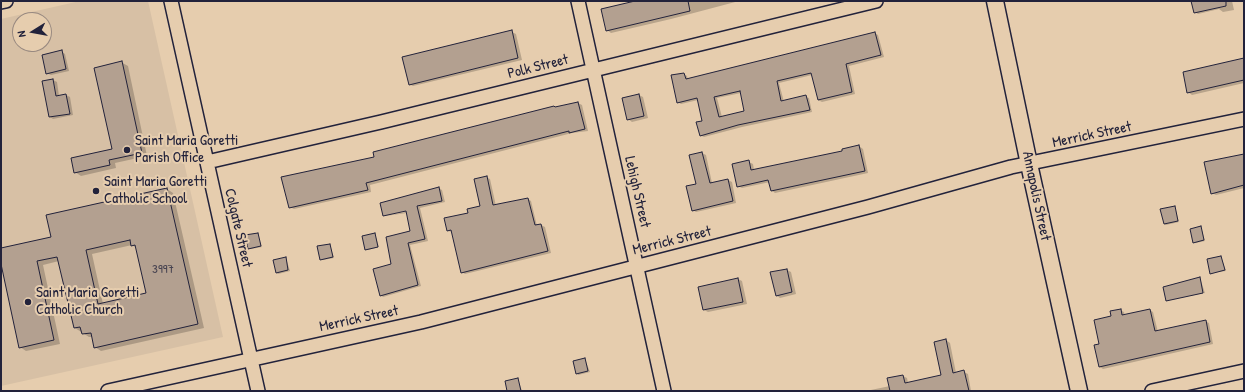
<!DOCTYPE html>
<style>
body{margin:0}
#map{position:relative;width:1245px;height:392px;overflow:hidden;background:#e6cdae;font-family:"Patrick Hand",sans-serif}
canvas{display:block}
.frame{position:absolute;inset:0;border:2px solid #22223b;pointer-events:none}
.north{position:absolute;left:12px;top:12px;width:40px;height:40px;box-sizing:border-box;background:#e6cdae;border:1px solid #988980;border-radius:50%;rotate:259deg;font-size:11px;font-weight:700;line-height:16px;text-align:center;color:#22223b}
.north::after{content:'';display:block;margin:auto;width:14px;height:18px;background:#22223b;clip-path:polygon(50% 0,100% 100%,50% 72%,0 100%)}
</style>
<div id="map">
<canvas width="1245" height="392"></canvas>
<div class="frame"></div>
<div class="north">N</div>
</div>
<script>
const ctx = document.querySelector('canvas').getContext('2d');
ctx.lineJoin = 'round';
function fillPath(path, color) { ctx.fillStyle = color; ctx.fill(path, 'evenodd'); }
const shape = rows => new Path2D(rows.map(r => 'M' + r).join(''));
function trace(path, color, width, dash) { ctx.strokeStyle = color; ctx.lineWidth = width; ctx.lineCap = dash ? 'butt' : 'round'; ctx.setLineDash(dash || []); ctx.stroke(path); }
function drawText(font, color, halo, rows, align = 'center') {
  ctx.font = font + ' "Patrick Hand",sans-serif'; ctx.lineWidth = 4; ctx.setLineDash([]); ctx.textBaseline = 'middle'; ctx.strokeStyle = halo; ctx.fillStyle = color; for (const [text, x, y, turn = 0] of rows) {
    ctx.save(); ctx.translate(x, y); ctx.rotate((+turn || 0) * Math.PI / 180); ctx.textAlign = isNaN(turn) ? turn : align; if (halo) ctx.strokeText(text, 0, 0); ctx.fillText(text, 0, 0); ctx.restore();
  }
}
fillPath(shape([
 [80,1,148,1,223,337,1,386,1,19],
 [20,20,44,20,44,44,20,44]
]), '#d7c0a5');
fillPath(shape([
 [641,1,739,1,671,19,611,33,607,30],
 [1192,1,1232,1,1234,10,1223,12,1219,9,1198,14,1195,12],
 [512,32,516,34,522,60,413,86,409,84],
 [875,33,878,35,884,57,849,66,855,94,822,102,818,100,812,75,779,83,784,102,806,97,809,98,812,112,742,127,704,137,700,135,703,122,698,100,681,104,678,102,684,74,687,76,688,80],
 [741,93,746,111,722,117,717,98],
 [61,51,65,54,69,71,51,75,47,73],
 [1244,59,1244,83,1192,95,1188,92],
 [121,62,128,66,147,156,115,163,116,168,81,176,75,172,114,150],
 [53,80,57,82,59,96,66,95,70,97,73,115,53,119,50,117,43,81],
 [639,95,643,97,648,118,632,122,628,119],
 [578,103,582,105,588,131,572,133,370,185,371,192,294,209,290,207,375,158],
 [859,146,863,149,868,173,775,193,771,190,770,182,742,188,738,186,749,162,753,164,754,170,843,152],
 [702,153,706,155,712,183,728,180,732,182,736,203,696,212,693,210],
 [1244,155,1244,188,1216,195,1212,193],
 [486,177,490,179,496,206,528,199,531,201,537,226,541,225,545,227,551,253,465,274,462,272,453,232,448,231,469,213,481,207],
 [439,188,442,190,445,202,420,208,428,241,410,245,421,286,383,297,381,295,374,269,392,265,387,238,412,232,407,213,385,216,411,211,410,209,385,216,381,203],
 [167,189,173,193,204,328,101,351,95,347,93,337,89,337,75,328,59,261,43,265,60,344,26,351,20,347,1,259,1,249,53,238],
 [132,245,137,248,147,294,103,304,92,254],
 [1175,207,1179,222,1166,225,1164,224],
 [1201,227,1205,241,1196,243,1194,242],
 [257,234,262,247,251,249,249,248],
 [375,234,379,247,368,250,366,249],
 [330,245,334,258,323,260,321,259],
 [1221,257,1226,271,1211,273],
 [286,258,290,271,278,274,277,273],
 [787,270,791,272,796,294,780,298,776,295],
 [1200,278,1205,293,1167,300],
 [738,279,742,281,747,304,708,312,704,310],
 [1120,310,1124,312,1125,316,1150,310,1153,312,1158,332,1205,321,1209,323,1213,344,1103,369,1100,367,1101,345,1113,316],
 [946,340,950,343,956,373,964,372,968,374,971,391,866,391,890,386,903,376,907,378,908,383,943,376],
 [585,359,590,372,578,375,574,362],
 [518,379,522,391,509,391]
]), '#0003');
const building = shape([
 [635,1,688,1,690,11,606,31,601,9,635,1],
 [1191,1,1226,1,1226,6,1194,13,1191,1],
 [512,30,518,58,409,85,402,57,512,30],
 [875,32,881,55,846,64,852,92,818,100,811,73,777,81,781,101,806,95,810,110,738,125,700,136,696,122,702,121,697,98,677,103,671,75,684,73,686,79,875,32],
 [740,91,744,111,719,117,714,97,740,91],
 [62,50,66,69,46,74,42,55,62,50],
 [1244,58,1244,80,1187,93,1183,72,1244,58],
 [122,61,142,153,109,160,110,165,74,173,71,158,112,149,94,68,122,61],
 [53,79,56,96,66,94,70,114,49,117,42,81,53,79],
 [639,94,644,116,627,120,622,98,639,94],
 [578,102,585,129,569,133,569,131,366,183,368,190,289,208,281,177,374,157,373,152,554,106,555,107,578,102],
 [859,145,865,171,771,191,768,180,737,187,732,164,749,160,751,170,842,151,842,149,859,145],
 [702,152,710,183,728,179,733,201,692,211,686,186,696,184,689,155,702,152],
 [1244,154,1244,185,1211,194,1204,162,1244,154],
 [487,176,493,205,528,198,535,225,541,224,548,251,461,273,451,230,447,231,444,218,468,213,467,209,480,206,474,179,487,176],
 [439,187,442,201,417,206,425,239,408,243,418,285,380,296,373,269,391,264,386,237,410,231,406,211,383,216,380,203,439,187],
 [167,188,198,324,94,348,91,333,82,334,80,327,74,328,57,257,37,261,54,340,19,348,1,264,1,248,51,237,46,215,167,188],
 [130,240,131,246,135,245,146,293,98,304,86,250,130,240],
 [1175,206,1178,221,1164,224,1160,209,1175,206],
 [1201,226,1204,240,1193,243,1190,229,1201,226],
 [258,233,261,246,248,249,245,235,258,233],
 [375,233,378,247,365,250,362,236,375,233],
 [330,244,333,257,320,260,317,246,330,244],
 [1221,256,1225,270,1210,274,1207,259,1221,256],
 [286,257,288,270,276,273,273,260,286,257],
 [787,269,792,292,776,296,770,272,787,269],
 [1200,277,1203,293,1166,301,1163,287,1200,277],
 [738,278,743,302,703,310,698,287,738,278],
 [1121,309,1122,315,1150,309,1155,331,1206,320,1210,342,1099,367,1094,345,1099,344,1094,320,1111,316,1110,311,1121,309],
 [946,339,953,373,964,370,969,391,890,391,887,378,903,375,905,383,941,375,934,342,946,339],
 [585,358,588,371,576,374,573,361,585,358],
 [518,378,521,391,507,391,505,381,518,378]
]);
fillPath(building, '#b3a090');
trace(building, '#22223b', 1);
const minor = shape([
 [171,1,258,391],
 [578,1,664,391],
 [1,2,6,1],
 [207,162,381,122,876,1],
 [108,391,421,322,868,207,1011,167,1244,119],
 [1152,391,1244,371]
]);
const tertiary = shape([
 [995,1,1029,164,1079,391]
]);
trace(minor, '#22223b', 16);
trace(tertiary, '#22223b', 19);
trace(minor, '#e6cdae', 13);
trace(tertiary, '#e6cdae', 16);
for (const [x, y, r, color] of [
 [127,150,4,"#22223b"],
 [96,191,4,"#22223b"],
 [28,302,4,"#22223b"]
]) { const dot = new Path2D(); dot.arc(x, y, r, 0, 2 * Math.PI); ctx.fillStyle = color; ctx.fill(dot); trace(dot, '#e6cdae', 1.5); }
drawText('13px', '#464250', null, [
 ["3997",163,270]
]);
drawText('15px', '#22223b', '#e6cdae', [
 ["Polk Street",538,67,-14],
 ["Merrick Street",1092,135,-12],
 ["Lehigh Street",637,192,77],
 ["Annapolis Street",1036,196,78],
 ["Colgate Street",238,228,77],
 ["Merrick Street",672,241,-14],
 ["Merrick Street",359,319,-12]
]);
drawText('15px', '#22223b', '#e6cdae', [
 ["Saint Maria Goretti",135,141],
 ["Parish Office",135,158],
 ["Saint Maria Goretti",104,182],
 ["Catholic School",104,199],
 ["Saint Maria Goretti",36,293],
 ["Catholic Church",36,310]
], 'left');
</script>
